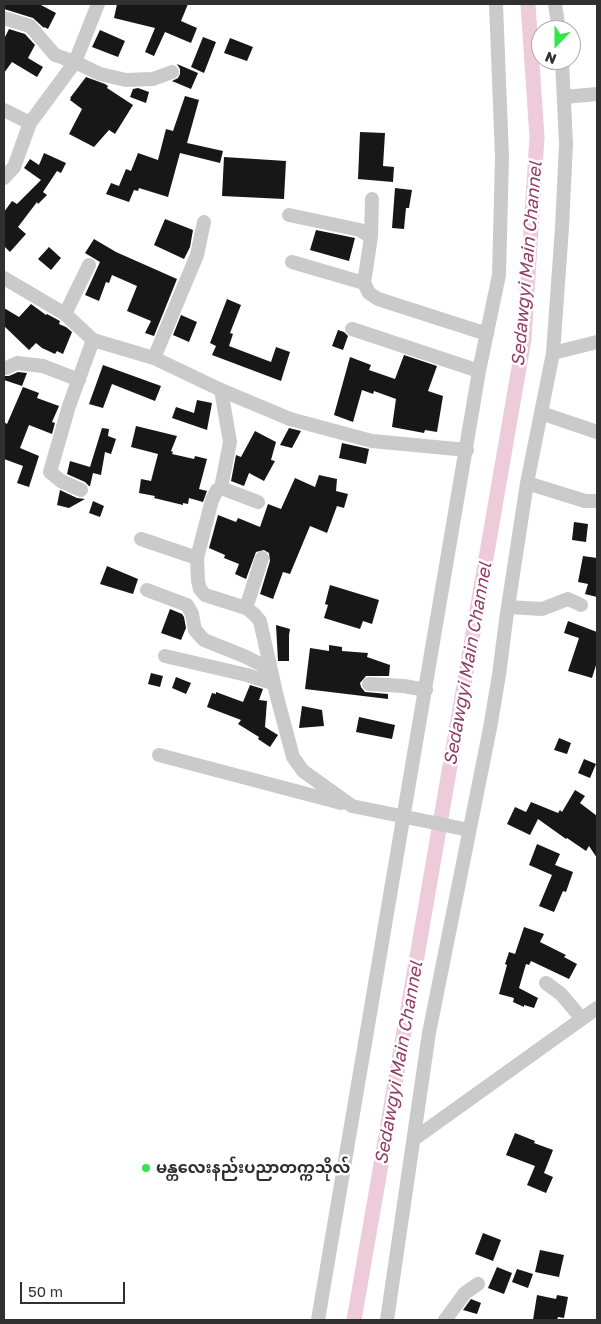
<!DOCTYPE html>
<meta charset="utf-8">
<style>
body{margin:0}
#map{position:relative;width:601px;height:1324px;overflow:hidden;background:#fff;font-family:"Golos Text",sans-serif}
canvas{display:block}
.frame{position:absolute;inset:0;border:5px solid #303030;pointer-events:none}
.north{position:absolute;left:531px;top:20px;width:50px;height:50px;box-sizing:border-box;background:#fff;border:1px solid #acacac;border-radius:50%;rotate:202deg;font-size:14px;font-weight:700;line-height:20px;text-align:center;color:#303030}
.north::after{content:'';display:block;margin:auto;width:18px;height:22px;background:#35e54b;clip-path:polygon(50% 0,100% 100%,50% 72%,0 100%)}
.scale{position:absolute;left:20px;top:1282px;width:105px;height:22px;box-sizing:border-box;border:2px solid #303030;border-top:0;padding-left:6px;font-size:15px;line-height:18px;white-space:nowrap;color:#303030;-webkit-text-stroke:4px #fff;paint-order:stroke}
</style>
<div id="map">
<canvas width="601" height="1324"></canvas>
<div class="frame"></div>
<div class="north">N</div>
<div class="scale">50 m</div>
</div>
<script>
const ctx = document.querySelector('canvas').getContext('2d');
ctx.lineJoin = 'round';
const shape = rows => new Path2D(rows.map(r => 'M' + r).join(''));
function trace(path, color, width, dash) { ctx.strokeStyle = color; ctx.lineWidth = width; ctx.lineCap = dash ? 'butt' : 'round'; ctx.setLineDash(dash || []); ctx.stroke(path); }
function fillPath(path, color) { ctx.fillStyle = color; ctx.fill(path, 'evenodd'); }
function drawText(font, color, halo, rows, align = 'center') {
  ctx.font = font + ' "Golos Text","Noto Sans Myanmar",sans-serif'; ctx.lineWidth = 5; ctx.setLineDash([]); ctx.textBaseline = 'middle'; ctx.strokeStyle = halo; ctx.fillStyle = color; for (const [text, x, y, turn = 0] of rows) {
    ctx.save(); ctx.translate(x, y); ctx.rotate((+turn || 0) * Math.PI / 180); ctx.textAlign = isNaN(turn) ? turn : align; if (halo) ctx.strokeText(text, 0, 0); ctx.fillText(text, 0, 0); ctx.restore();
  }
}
trace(shape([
 [354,1320,524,339,537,137,528,4]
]), '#edcbd9', 15);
fillPath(shape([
 [4,4,39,4,56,13,48,29,44,27,44,28,33,18,4,9],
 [117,4,188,4,181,21,197,28,191,43,165,32,154,56,145,52,155,28,114,18],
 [9,29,25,34,35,45,28,58,43,67,37,77,12,62,4,73,4,39],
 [100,30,125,41,118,57,92,47],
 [203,37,216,42,204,73,191,67],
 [230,38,253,47,247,61,224,53],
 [177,64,198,73,191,89,172,81,178,78,180,74,180,69],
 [86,77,105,84,108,86,107,88,133,105,115,134,109,130,94,147,69,134,82,109,70,100,71,98,70,98],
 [138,88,149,92,146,103,130,97,133,89],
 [185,96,199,100,187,143,223,151,220,163,180,153,168,197,139,188,138,191,134,190,129,202,106,194,111,183,119,186,126,169,131,171,138,153,158,160,166,129,173,131],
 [360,132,385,133,383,166,394,167,393,182,358,179],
 [44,153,66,163,61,173,57,171,43,192,47,195,38,204,37,202,18,227,26,234,10,252,4,246,4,212,12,201,17,204,41,180,24,168,30,159,39,165],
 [224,157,286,161,284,199,222,196],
 [395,188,412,190,409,208,406,208,404,229,392,228],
 [165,219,193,230,190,247,184,259,154,245],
 [316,230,355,238,349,261,310,250],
 [94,239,116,252,177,279,154,336,145,333,151,321,127,311,137,286,112,275,109,283,106,282,99,301,85,295,100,262,85,253],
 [49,247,61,258,51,270,38,259],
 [227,299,241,305,230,333,233,334,229,346,271,362,276,347,290,352,281,381,212,355,216,346,210,343],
 [31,304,46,315,47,314,60,321,59,324,66,327,72,332,63,354,57,351,55,354,42,348,36,343,29,350,4,326,4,308,19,317],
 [181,315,197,322,189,342,173,335],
 [338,330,344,332,348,336,343,350,332,346],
 [404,355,437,366,428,391,443,396,437,432,425,430,424,433,392,427,396,399,374,391,373,394,362,390,353,422,334,415,350,357,371,365,369,370,395,379],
 [103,365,161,386,155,401,112,384,103,408,89,404],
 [18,372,27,373,22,386,4,380,4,376,9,376],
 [23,387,39,393,37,398,59,406,52,422,55,423,52,434,29,425,20,448,39,456,29,487,17,483,23,466,4,459,4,422,7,424],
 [197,400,212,403,207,430,172,418,176,407,194,413],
 [136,426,177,436,171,451,173,452,172,454,194,459,195,456,207,459,199,489,207,491,203,502,189,498,188,504,183,503,183,505,154,498,155,496,139,493,141,479,151,481,158,454,131,447],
 [102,428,109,429,108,436,116,439,111,454,105,452,101,475,93,473,90,486,89,486,85,482,67,474,70,461,90,467],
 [289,428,301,431,292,448,280,445],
 [255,431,276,442,271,460,275,461,264,481,249,473,244,486,231,481,236,455,241,457],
 [342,443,369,449,366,464,339,458],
 [319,475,337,479,336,491,348,494,344,508,337,506,327,533,310,526,290,574,283,572,273,599,260,594,270,561,269,553,264,550,256,552,246,579,235,574,239,564,224,558,225,555,209,548,218,515,236,522,238,518,260,527,268,504,281,509,295,478,315,487],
 [60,490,77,498,85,499,69,508,57,505],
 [93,501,104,506,100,517,89,513],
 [574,522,588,524,586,542,572,540],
 [583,556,597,558,597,597,585,594,588,584,578,582],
 [107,566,138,579,133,594,100,584],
 [330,585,379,600,372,624,363,621,360,629,324,618,328,605,325,604],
 [170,609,182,614,184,617,186,628,181,640,161,633],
 [568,621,597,632,597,662,592,678,568,671,579,638,564,633],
 [276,625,290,629,289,635,289,661,278,661],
 [329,645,342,647,342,651,368,653,367,657,390,665,389,676,366,676,360,683,361,687,365,692,388,694,388,699,305,689,310,648,329,651],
 [151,673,163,676,160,687,148,684],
 [176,677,191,683,186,694,172,688],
 [250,685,263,689,259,700,267,701,265,727,278,735,270,747,258,739,259,737,238,724,241,720,207,707,212,693,216,694,216,692,243,702],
 [302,706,322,710,324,726,299,728],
 [359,717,395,725,392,739,356,732],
 [559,738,571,743,567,754,554,750],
 [584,759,596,764,590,778,578,773],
 [575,790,585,796,580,803,597,816,597,858,589,846,586,851,567,838,566,839,538,819,530,835,507,824,515,807,526,812,531,802,558,813,560,810,562,812],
 [537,844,560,854,555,865,573,872,566,892,563,891,554,912,539,906,552,875,529,865],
 [524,927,544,934,540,942,566,955,564,957,577,964,569,979,531,961,529,965,526,964,519,988,538,998,534,1008,524,1005,524,1007,513,1002,514,998,499,994,507,965,505,964,509,952,515,954],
 [515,1133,535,1141,534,1143,553,1150,544,1173,553,1177,546,1193,527,1185,535,1166,506,1155],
 [483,1233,501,1240,493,1261,475,1254],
 [540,1250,564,1255,559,1277,535,1272],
 [497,1267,512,1273,504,1294,488,1288],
 [517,1269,533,1274,528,1288,512,1282],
 [537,1295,556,1299,557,1295,568,1297,564,1318,558,1317,557,1320,533,1320],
 [471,1299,481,1303,477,1314,463,1310]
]), '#171717');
trace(shape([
 [555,4,559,30],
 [4,18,30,26,55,55,75,62,100,74,126,80,153,79,172,72],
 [564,97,597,94],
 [4,110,30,123],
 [4,178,14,167,30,123,75,62,98,4],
 [289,215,360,230,371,237,364,283,369,293,378,299,487,334],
 [371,237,372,199],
 [292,262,364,283],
 [4,278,65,314,93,340,154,358,221,390,290,419,372,441,467,450],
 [65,314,89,265],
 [352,329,479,371],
 [553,353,597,342],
 [154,358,197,255,204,222],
 [6,368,17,363,43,366,79,380],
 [541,413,597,432],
 [527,483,585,501,597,501],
 [221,488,230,442,221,390],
 [81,490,61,481,50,472,69,406,93,340],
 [258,502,221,488,217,490,212,500,197,558,198,581,200,589,205,595,246,608,254,614,260,621,277,697,293,757,303,771,352,806,469,830],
 [141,539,197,558],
 [147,590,187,605,192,614,195,630,204,640,244,656,264,666,268,679],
 [508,607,542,609,568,599,581,605],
 [246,608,262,558],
 [165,656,247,675,269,682],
 [369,684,404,686,426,690],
 [159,755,341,803],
 [546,983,561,994,582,1019],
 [414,1139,597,1008],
 [318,1320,479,371,499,275,502,157,496,4],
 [387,1320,429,1033,490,728,499,675,506,620,527,483,553,353,562,228,566,144,562,60],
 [445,1320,465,1293,478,1284]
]), '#cacaca', 14);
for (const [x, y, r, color] of [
 [146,1168,5,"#35e54b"]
]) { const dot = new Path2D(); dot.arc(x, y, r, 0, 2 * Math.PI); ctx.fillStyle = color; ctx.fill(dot); trace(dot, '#fff', 2); }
drawText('bold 16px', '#303030', '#fff', [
 ["မန္တလေးနည်းပညာတက္ကသိုလ်",156,1168]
], 'left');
drawText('italic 18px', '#933e61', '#fff', [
 ["Sedawgyi Main Channel",527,264,-85],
 ["Sedawgyi Main Channel",468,664,-80],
 ["Sedawgyi Main Channel",399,1063,-80]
]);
</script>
